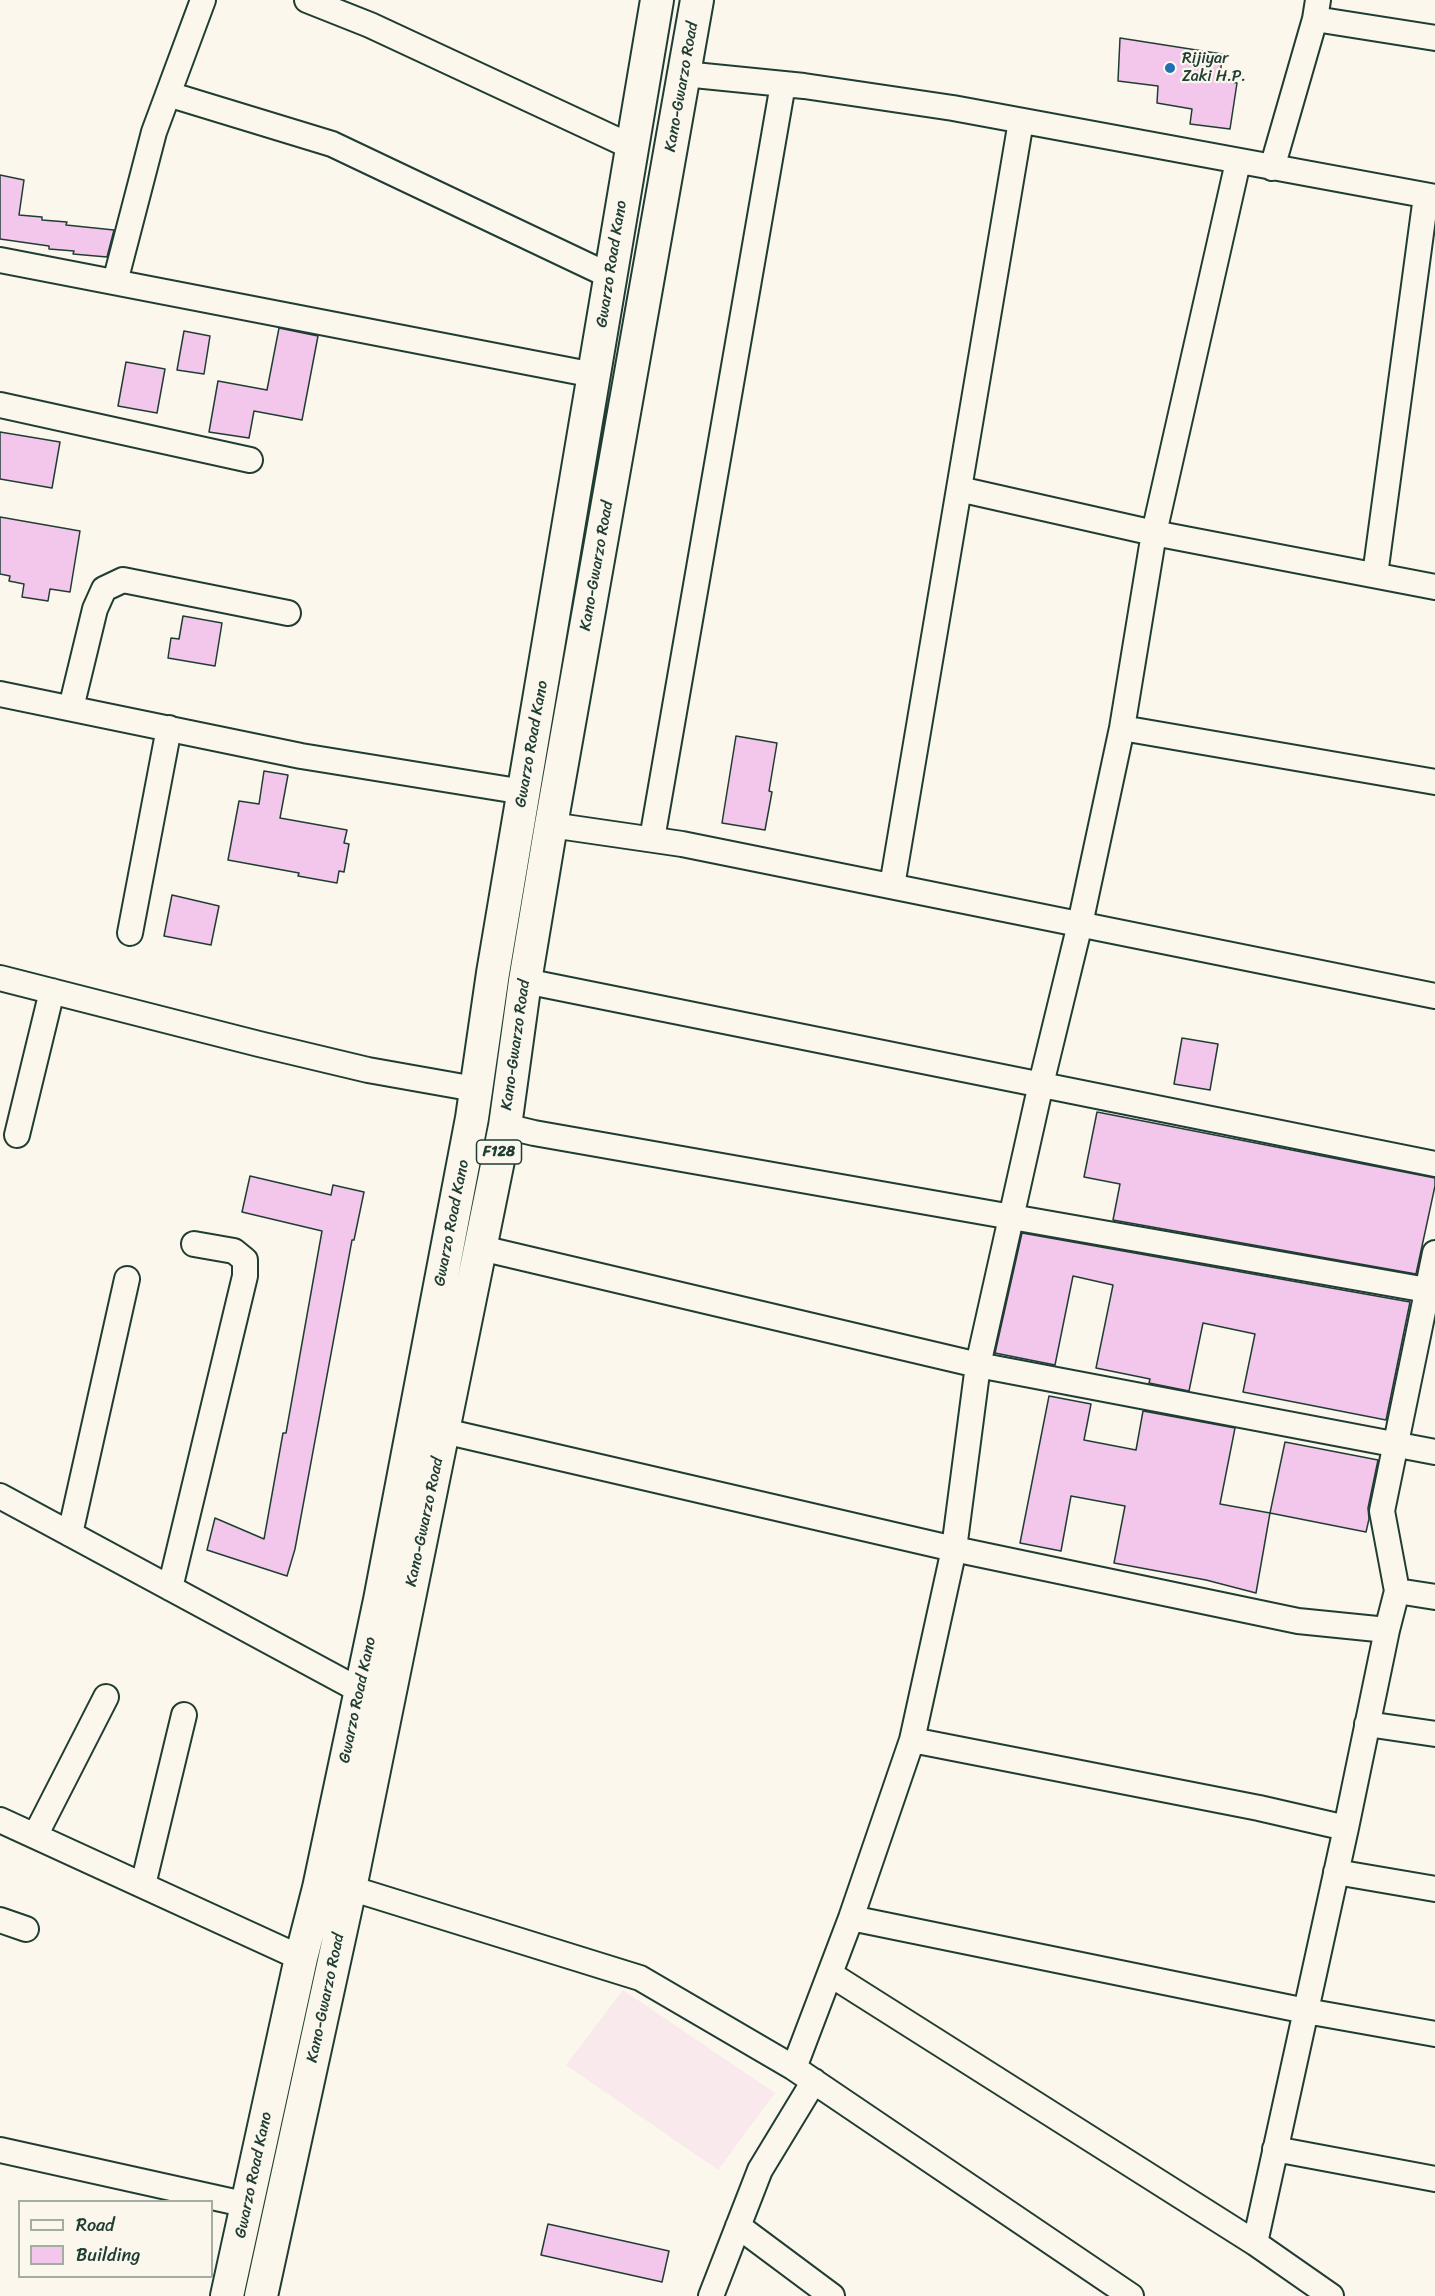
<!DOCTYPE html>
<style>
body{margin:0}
#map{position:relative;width:1435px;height:2296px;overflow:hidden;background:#fbf7ec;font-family:Sriracha,sans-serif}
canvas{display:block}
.legend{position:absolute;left:18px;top:2200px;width:195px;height:78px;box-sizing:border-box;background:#fbf7ec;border:2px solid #a3ada2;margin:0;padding:8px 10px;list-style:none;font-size:18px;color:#1f3d34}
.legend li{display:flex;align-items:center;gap:12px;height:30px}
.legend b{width:30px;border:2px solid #a3ada2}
</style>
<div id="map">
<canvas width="1435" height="2296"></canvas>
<ul class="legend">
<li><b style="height:8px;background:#fbf7ec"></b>Road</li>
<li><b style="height:16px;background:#f3c7ec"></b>Building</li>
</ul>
</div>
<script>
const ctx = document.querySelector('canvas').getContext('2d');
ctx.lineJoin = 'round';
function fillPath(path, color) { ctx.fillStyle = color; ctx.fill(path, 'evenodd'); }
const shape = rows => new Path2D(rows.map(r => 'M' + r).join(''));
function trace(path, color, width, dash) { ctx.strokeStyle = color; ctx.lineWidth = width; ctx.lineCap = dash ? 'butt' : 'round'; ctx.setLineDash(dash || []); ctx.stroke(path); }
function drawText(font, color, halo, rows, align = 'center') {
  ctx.font = font + ' Sriracha,sans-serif'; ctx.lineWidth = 4.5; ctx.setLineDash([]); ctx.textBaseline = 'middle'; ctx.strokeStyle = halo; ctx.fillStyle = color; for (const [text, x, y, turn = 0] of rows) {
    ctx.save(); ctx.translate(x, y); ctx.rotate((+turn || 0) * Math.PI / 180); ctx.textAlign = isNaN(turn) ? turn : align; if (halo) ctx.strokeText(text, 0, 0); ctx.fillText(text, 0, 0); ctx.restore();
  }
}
fillPath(shape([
 [623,1990,775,2093,718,2170,566,2065]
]), '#f9e9ec');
const building = shape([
 [1120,38,1222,54,1220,80,1237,83,1230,129,1190,124,1192,109,1157,103,1158,86,1118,81,1120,38],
 [0,175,24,180,19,215,42,217,42,220,67,222,66,225,114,230,107,257,73,254,74,251,49,249,49,246,0,239,0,175],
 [279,328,318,336,302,420,254,411,249,438,209,432,218,381,267,390,279,328],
 [184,331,210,336,204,374,177,370,184,331],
 [126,362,165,369,157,413,118,406,126,362],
 [0,432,60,442,52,488,0,479,0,432],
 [0,517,80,531,70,592,50,589,48,601,22,597,24,584,9,581,10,576,0,574,0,517],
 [183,616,222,623,215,666,168,658,171,638,179,639,183,616],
 [736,736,777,743,769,791,772,792,765,830,722,823,736,736],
 [264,771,288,775,280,818,347,830,344,843,349,844,344,872,339,871,337,883,298,876,299,873,228,860,239,801,259,804,264,771],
 [172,895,219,906,211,945,164,936,172,895],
 [1182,1038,1218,1044,1210,1090,1174,1084,1182,1038],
 [1097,1112,1435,1178,1435,1186,1416,1274,1113,1220,1120,1184,1084,1177,1097,1112],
 [250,1176,331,1195,333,1185,364,1192,354,1240,352,1240,295,1549,287,1576,207,1550,215,1518,264,1539,283,1433,286,1433,322,1231,242,1212,250,1176],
 [1022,1233,1410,1302,1386,1420,1243,1392,1255,1334,1203,1323,1189,1391,1149,1383,1150,1379,1096,1368,1113,1285,1073,1276,1055,1365,995,1353,1022,1233],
 [1049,1396,1091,1404,1084,1440,1136,1450,1143,1411,1235,1428,1220,1504,1270,1513,1256,1593,1206,1580,1114,1563,1125,1506,1071,1496,1061,1551,1020,1543,1049,1396],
 [1285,1442,1378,1460,1368,1508,1369,1519,1366,1532,1270,1513,1285,1442],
 [548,2224,669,2251,662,2282,541,2255,548,2224]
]);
fillPath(building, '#f3c7ec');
trace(building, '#1f3d34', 1.5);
const minor = shape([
 [307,0,370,25,632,147],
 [1315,19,1435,38],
 [684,74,804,86,953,108,1435,197],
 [168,94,332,144,610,276],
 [1272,168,1315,19,1318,0],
 [0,260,594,375],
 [115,282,154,132,203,0],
 [0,405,250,460],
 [959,489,1154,533,1435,587],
 [1375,575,1426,196],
 [0,694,301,756,524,792],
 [71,708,95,609,104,589,123,580,288,613],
 [1122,728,1435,782],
 [551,825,682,844,1435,996],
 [652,839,783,84],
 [892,886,1021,121],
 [130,933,169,728],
 [0,978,259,1044,368,1070,475,1089],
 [525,981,1435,1164],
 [505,1126,534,1133,1427,1290],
 [17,1135,52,991],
 [481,1248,978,1365,1435,1452],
 [444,1431,954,1549,1298,1621,1387,1630,1397,1591,1382,1511,1435,1253],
 [0,1496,359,1690],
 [70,1534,127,1279],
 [170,1588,245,1276,245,1260,234,1251,194,1244],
 [1397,1591,1435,1597],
 [1367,1724,1435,1734],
 [912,1740,1259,1808,1346,1828],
 [0,1820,301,1958],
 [35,1836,106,1697],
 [1336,1872,1435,1889],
 [143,1885,184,1715],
 [350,1888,640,1978,794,2068,1131,2296],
 [851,1918,1306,2011,1435,2034],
 [0,1920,26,1929],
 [830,1974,1255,2243,1331,2296],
 [794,2068,851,1918,912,1740,954,1549,978,1365,1041,1084,1080,924,1122,728,1154,533,1238,162],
 [1275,2149,1435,2179],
 [0,2150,248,2205],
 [738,2226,832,2296],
 [1255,2243,1346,1828,1387,1630],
 [711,2296,760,2170,814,2081]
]);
const major = shape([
 [227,2296,301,1958,319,1888,380,1600,472,1118,493,973,657,0],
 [261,2296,350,1888,505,1126,525,981,551,825,697,0]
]);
trace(minor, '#1f3d34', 28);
trace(major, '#1f3d34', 36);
trace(minor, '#fbf7ec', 24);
trace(major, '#fbf7ec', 32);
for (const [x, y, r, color] of [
 [1170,68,6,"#1f6fb2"]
]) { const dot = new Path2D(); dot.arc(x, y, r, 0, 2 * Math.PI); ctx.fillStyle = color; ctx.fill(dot); trace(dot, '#fbf7ec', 2); }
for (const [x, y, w] of [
 [499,1152,45]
]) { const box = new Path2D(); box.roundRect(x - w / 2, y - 12, w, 24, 4.5); ctx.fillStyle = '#fbf7ec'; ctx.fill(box); trace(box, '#1f3d34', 1.5); }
drawText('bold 15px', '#1f3d34', null, [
 ["F128",499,1152]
]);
drawText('16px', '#1f3d34', '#fbf7ec', [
 ["Rijiyar",1182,59],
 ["Zaki H.P.",1182,77]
], 'left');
drawText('16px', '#1f3d34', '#fbf7ec', [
 ["Kano-Gwarzo Road",682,87,-80],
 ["Gwarzo Road Kano",612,264,-81],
 ["Kano-Gwarzo Road",597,566,-80],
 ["Gwarzo Road Kano",532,744,-80],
 ["Kano-Gwarzo Road",516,1045,-82],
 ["Gwarzo Road Kano",452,1223,-79],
 ["Kano-Gwarzo Road",425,1522,-78],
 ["Gwarzo Road Kano",358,1700,-78],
 ["Kano-Gwarzo Road",326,1998,-78],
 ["Gwarzo Road Kano",254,2175,-78]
]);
</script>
